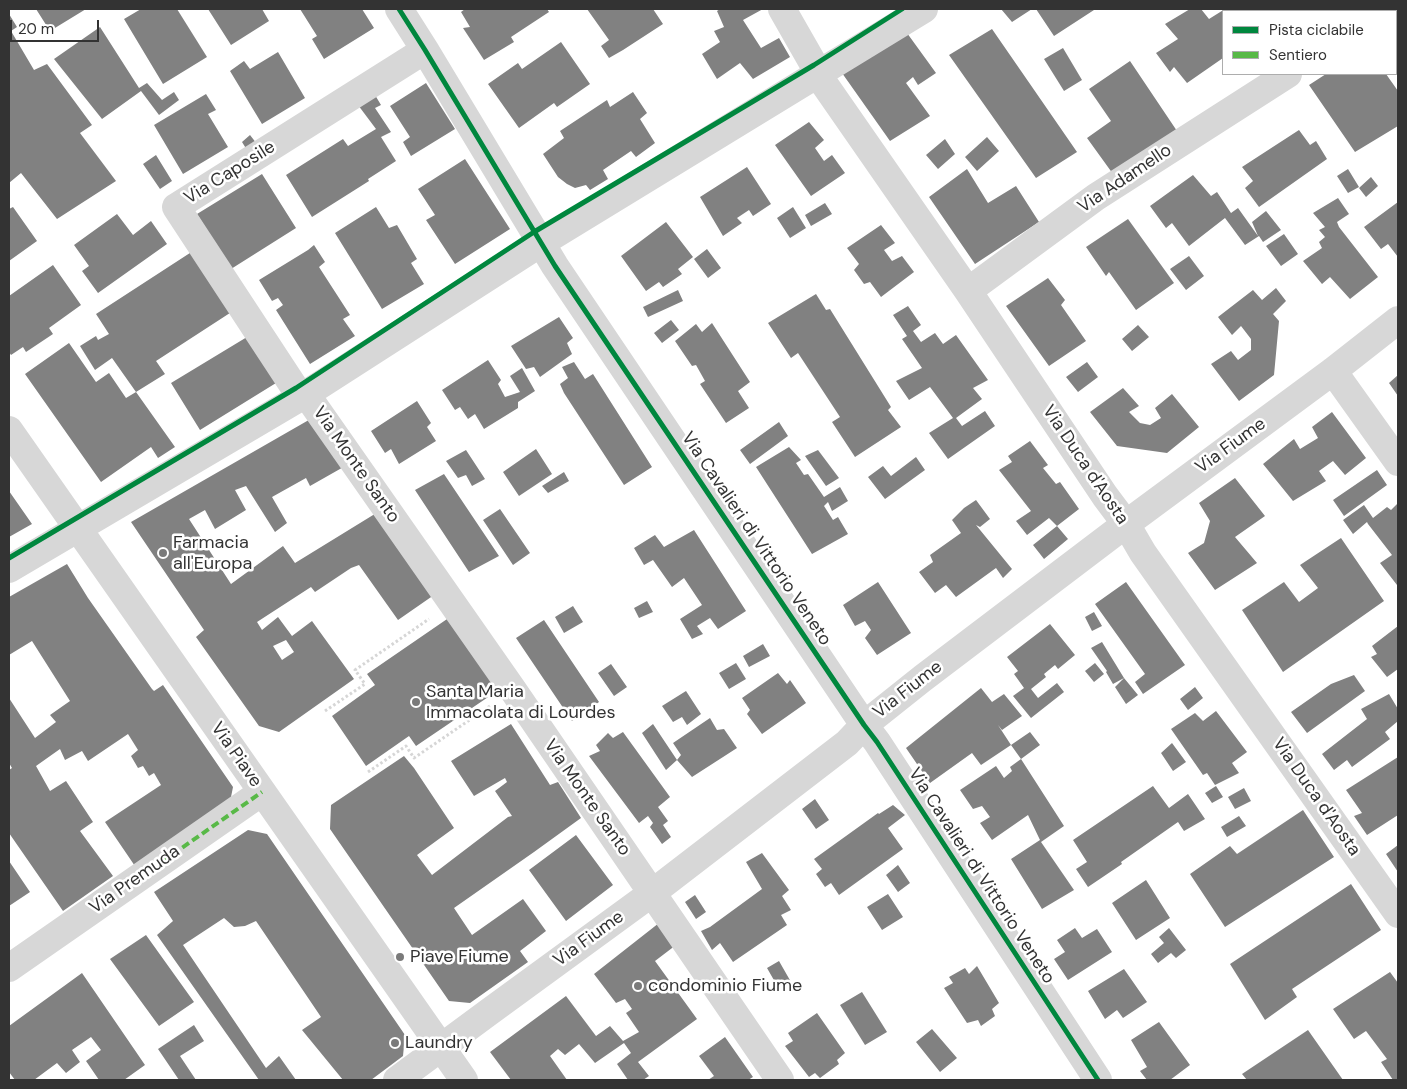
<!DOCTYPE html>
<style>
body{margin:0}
#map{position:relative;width:1407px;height:1089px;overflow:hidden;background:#fff;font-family:"DM Sans",sans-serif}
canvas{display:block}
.frame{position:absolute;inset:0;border:10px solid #333;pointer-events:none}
.legend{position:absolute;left:1222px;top:10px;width:175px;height:65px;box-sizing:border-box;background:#fff;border:1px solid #adadad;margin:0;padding:6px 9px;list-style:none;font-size:15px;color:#333}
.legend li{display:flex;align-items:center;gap:10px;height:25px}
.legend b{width:25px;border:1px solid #adadad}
.scale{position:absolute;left:10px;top:20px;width:89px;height:22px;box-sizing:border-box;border:2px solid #333;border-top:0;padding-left:6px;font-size:15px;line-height:18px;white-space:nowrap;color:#333;-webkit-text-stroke:4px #fff;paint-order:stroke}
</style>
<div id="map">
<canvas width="1407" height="1089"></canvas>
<div class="frame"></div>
<ul class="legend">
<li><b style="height:6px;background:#00873e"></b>Pista ciclabile</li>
<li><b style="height:6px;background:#58b947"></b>Sentiero</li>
</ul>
<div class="scale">20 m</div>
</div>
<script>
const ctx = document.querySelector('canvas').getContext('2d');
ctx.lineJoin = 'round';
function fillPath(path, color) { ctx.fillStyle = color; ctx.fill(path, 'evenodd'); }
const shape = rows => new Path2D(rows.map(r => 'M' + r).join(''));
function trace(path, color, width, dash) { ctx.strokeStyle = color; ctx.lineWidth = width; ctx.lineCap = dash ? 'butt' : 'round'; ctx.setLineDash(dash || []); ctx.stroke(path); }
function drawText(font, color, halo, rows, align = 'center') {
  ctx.font = font + ' "DM Sans",sans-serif'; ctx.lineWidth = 5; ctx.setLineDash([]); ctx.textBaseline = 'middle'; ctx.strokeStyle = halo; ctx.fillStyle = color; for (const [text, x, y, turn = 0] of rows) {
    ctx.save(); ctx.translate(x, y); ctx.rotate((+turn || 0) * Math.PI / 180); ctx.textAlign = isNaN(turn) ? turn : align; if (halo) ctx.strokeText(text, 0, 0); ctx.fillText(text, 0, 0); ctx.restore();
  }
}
fillPath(shape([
 [36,9,86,9,50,31],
 [141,9,177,9,207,57,163,84,124,19],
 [208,9,262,9,269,21,231,45],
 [300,9,362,9,374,28,324,59,312,39,317,36],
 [465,9,547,9,549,12,511,37,514,42,484,60,463,28,470,27,461,12],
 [587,9,653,9,663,24,623,50,609,58,601,46,609,40],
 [720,9,763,9,743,20,761,48,779,38,790,57,753,79,740,63,717,79,702,54,720,42,714,31,724,27,717,11],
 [1001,9,1032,9,1012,22],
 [1036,9,1093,9,1094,10,1054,36],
 [1190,9,1201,9,1209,19,1225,9,1227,11,1223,11,1223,58,1187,83,1174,67,1170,72,1156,53,1178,39,1165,24],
 [1259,9,1340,9,1337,11,1260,11],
 [9,14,17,27,11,31,34,70,47,64,92,125,80,133,116,181,57,219,21,173,9,183],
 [100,27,139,88,147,83,162,100,174,92,179,100,159,115,141,91,102,119,54,59],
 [992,29,1077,152,1036,178,949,55],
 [907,33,936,73,918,85,913,77,906,83,930,116,890,141,842,73],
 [561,42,590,84,557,107,554,103,519,128,488,84,518,63,522,69],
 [1063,48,1082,80,1064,91,1044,59],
 [278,52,305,98,262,124,230,71,244,61,250,69],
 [1130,61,1177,131,1113,174,1087,138,1111,121,1089,89],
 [1326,74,1386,74,1398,91,1398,126,1355,152,1309,85],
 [426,83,455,129,411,156,403,142,410,137,390,106],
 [633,92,647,113,640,119,655,143,636,157,631,151,603,170,608,179,590,190,586,185,575,188,567,184,558,177,543,154,564,138,560,131,607,100,610,107],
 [206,94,216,110,208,114,228,147,183,174,154,125],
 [375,95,381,105,375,108,391,132,381,137,396,161,368,179,369,181,312,217,286,175,343,139,348,146,376,129,358,105],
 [809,122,824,140,815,148,824,161,832,155,845,173,811,196,775,145],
 [1299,130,1310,145,1316,141,1327,159,1259,207,1245,188,1253,181,1242,167],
 [250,135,257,144,247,150,242,142],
 [987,137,999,151,977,171,965,157],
 [945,139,955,154,938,169,926,155],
 [156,155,172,181,160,189,143,164],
 [465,159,510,229,455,264,426,220,435,215,418,189],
 [747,167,771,204,753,216,749,210,737,218,742,223,723,236,700,197],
 [967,169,988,203,1016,186,1039,222,975,264,929,197],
 [1348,169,1359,187,1348,193,1337,176],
 [262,174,296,228,231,269,197,214],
 [1193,175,1211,196,1217,192,1231,213,1238,208,1258,236,1252,222,1266,211,1281,230,1263,242,1259,236,1245,245,1225,218,1189,246,1172,223,1166,228,1150,206],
 [1371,177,1378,186,1366,197,1359,188],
 [1338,198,1349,214,1337,222,1339,227,1378,277,1350,299,1330,277,1322,284,1303,261,1322,248,1319,242,1325,237,1319,230,1325,227,1313,213],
 [1398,202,1398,257,1388,244,1381,249,1364,227],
 [825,203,832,214,811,226,805,215],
 [13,207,37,241,9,261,9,209],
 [376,207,389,228,397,225,417,259,411,263,424,284,382,309,335,233],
 [793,207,806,228,790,238,777,218],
 [117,214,133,235,151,221,167,244,98,293,82,271,89,266,74,245],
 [1128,219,1174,283,1136,310,1109,272,1106,276,1086,247],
 [666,222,693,257,678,269,682,274,663,287,659,282,646,291,621,256],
 [881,225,895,243,884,250,892,261,902,256,914,272,881,297,870,282,864,284,854,270,859,264,847,248],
 [1284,234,1298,254,1281,266,1266,246],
 [314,245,325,262,319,267,350,315,343,319,355,336,310,364,276,310,283,305,278,298,272,301,259,280,308,250],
 [707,249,721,268,708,278,694,259],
 [193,251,233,311,156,361,165,374,136,392,112,358,95,370,80,346,96,336,98,340,109,334,96,314],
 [1189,256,1204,276,1186,290,1170,269],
 [53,265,81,305,49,328,53,334,26,352,23,347,11,355,9,352,9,296],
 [1048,278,1065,300,1061,305,1086,341,1049,366,1006,306],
 [1276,288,1286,301,1273,314,1279,321,1274,375,1239,401,1211,364,1231,351,1238,360,1251,350,1251,339,1241,326,1232,335,1218,317,1253,290,1262,300],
 [678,290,683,301,648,317,643,307],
 [816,294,826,310,830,309,891,407,888,410,901,427,855,457,832,422,840,417,798,353,791,358,768,323],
 [908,306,921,325,913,331,921,342,935,333,943,344,956,335,988,380,973,388,982,399,956,418,962,426,985,411,995,426,948,459,929,433,953,418,930,387,909,400,896,381,922,368,902,339,907,336,893,315],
 [559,317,573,338,567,343,572,354,540,377,534,367,526,369,511,346],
 [671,320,679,330,662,343,654,333],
 [712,323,750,382,738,391,749,408,726,423,700,384,705,381,696,365,692,366,675,341,696,324,702,332],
 [1138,325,1149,337,1132,351,1122,339],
 [247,337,276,383,200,430,171,383],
 [69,343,96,382,109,373,126,398,136,392,175,447,158,458,151,447,101,482,25,374],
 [488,360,501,380,498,384,505,397,520,392,510,376,522,368,535,391,518,402,518,408,484,429,475,414,468,419,460,407,455,410,442,390],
 [574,362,585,379,593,374,652,467,624,485,564,393,560,384,568,378,562,367],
 [1087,362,1098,377,1078,392,1066,377],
 [1398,375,1398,396,1389,383],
 [1123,388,1139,406,1129,412,1140,423,1150,425,1161,418,1155,408,1172,394,1199,427,1167,453,1117,446,1090,412],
 [417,401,431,423,427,427,436,441,399,464,391,449,385,453,371,431],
 [1332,412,1366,458,1345,475,1333,461,1319,471,1326,481,1293,501,1263,464,1294,439,1300,449,1318,438,1312,427],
 [314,417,347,465,310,486,306,478,272,497,287,523,275,532,246,486,235,490,246,510,215,529,205,510,189,519,231,584,283,546,295,563,378,512,434,595,398,620,359,565,351,568,315,592,311,587,257,622,262,630,278,617,292,636,312,621,354,679,279,732,259,726,196,637,204,630,131,522],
 [286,640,294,652,282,660,273,646],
 [779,422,788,436,750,464,740,450],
 [1030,441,1048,465,1043,468,1056,484,1060,482,1079,509,1057,526,1049,518,1027,535,1016,521,1031,511,999,470,1012,462,1008,456],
 [789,447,801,460,796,463,804,475,808,474,824,497,840,487,848,501,832,511,828,502,824,506,833,520,838,517,848,534,812,554,756,467],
 [536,449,552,474,519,496,503,472],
 [466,450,485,479,472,486,466,475,458,478,446,461],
 [818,450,839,478,826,486,805,456],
 [916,457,925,470,885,499,868,477,883,466,891,476],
 [1377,470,1387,485,1344,516,1333,500],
 [564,472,569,481,548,493,542,486],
 [444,474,499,556,469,572,415,490],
 [1235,478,1265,516,1235,537,1257,563,1215,590,1188,553,1204,543,1210,521,1199,503],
 [9,491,32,524,9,537],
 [976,500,990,519,980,527,976,525,1012,569,1003,578,996,568,956,597,946,585,935,593,919,572,933,562,930,555,961,533,952,520,964,508],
 [1398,503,1398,584,1397,585,1380,563,1392,555,1368,524,1367,522,1353,534,1343,520,1364,505,1373,518,1387,507,1391,510],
 [500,509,530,553,513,565,483,520],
 [1057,526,1068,539,1044,559,1033,545],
 [694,530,746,611,718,629,710,618,697,626,703,634,692,639,680,619,702,605,684,578,672,587,653,560,644,565,634,548,655,535,664,547],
 [1341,538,1384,601,1283,672,1242,610,1284,582,1299,602,1318,588,1300,565],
 [67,564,88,598,152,689,154,691,163,685,233,787,229,807,139,872,105,822,161,785,154,773,149,776,143,766,138,768,131,756,138,750,128,734,88,761,82,751,65,760,60,749,36,766,50,791,66,781,93,822,80,831,113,876,63,911,9,833,9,770,12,768,9,763,9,698,35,738,56,722,50,715,70,701,32,641,9,655,9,597],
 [878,582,911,633,877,655,865,638,871,630,865,621,855,626,843,605],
 [1126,582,1185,665,1143,694,1135,682,1145,674,1095,604],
 [647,601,653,612,639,618,634,608],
 [573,606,583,622,564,633,555,617],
 [1094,612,1102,626,1092,631,1085,617],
 [450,617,500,689,416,746,409,736,366,766,332,716,375,685,367,674],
 [544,620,599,702,572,721,516,638],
 [1050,624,1075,655,1058,669,1055,665,1044,674,1046,677,1031,689,1038,698,1057,683,1064,692,1031,718,1013,696,1024,688,1014,674,1018,671,1007,657],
 [1398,626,1398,669,1387,677,1371,657,1377,654,1372,646],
 [1102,642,1124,678,1113,684,1106,672,1107,671,1091,648],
 [763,644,770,656,749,667,743,656],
 [736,663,746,679,729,689,719,673],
 [1095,663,1104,674,1094,682,1085,671],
 [611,664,627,687,614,696,598,673],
 [778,673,787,684,790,680,806,703,762,734,747,714,750,710,742,698],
 [1354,675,1365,691,1307,733,1291,712,1331,684],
 [1124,678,1138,695,1126,704,1115,687],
 [1195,687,1203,698,1188,710,1180,699],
 [981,688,992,702,1004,694,1022,716,1002,730,998,725,1011,745,981,765,972,753,930,783,906,748],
 [686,691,701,714,687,725,682,717,673,722,662,706],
 [1389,694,1398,709,1398,721,1385,732,1390,739,1352,767,1347,760,1334,770,1322,754,1367,719,1361,709],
 [1216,711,1247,752,1232,763,1239,773,1215,785,1207,773,1203,775,1171,729,1195,713,1203,721],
 [710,718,717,730,724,729,737,748,692,777,677,760,681,755,673,743],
 [511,724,550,785,558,782,581,818,534,852,454,908,472,935,523,899,546,931,520,951,528,962,470,1003,449,1001,330,829,331,805,404,756,414,768,454,828,417,855,432,875,508,817,512,816,495,791,507,782,505,778,474,796,451,761],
 [653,724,677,760,666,770,642,733],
 [623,732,670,797,658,807,668,821,663,825,671,837,662,844,650,827,653,823,648,816,639,823,589,756,600,751,596,745,608,733,613,738],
 [1030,732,1040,745,1021,759,1011,745],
 [1172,743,1186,762,1173,771,1161,753],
 [1398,757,1398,815,1367,835,1354,816,1362,813,1346,790],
 [1021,759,1064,826,1041,842,1074,890,1042,909,1011,859,1040,840,1028,815,992,840,980,823,990,817,982,806,973,809,960,790,996,766,1004,778,1012,771,1010,767],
 [1153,786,1169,808,1188,794,1205,819,1184,831,1178,822,1121,862,1122,864,1088,887,1076,869,1087,862,1073,840],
 [1216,786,1223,797,1212,803,1205,793],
 [1244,788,1251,801,1235,809,1228,797],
 [815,799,829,820,816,829,802,809],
 [893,805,905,815,888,828,903,849,839,895,831,883,825,887,816,874,822,869,814,859,878,813,879,814],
 [1303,810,1334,857,1225,927,1190,874,1230,846,1237,854],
 [1239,816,1246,826,1227,837,1221,827],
 [248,830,267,834,405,1035,403,1056,371,1080,343,1080,302,1030,321,1017,256,921,245,926,234,927,224,918,183,945,266,1068,279,1056,296,1080,259,1080,157,935,173,921,154,892],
 [576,835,613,885,566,921,529,870],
 [1398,845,1398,872,1386,854],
 [762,853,789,890,782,896,791,910,781,915,787,925,733,962,720,943,712,950,701,931,710,927,762,889,746,862],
 [9,861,30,892,9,906],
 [898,865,910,883,898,892,886,875],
 [1146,880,1170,918,1136,940,1112,903],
 [1351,884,1381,930,1292,989,1297,997,1265,1020,1230,964],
 [888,894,903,917,882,930,867,907],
 [695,895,706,912,696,919,685,902],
 [659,923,676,945,655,961,697,1019,638,1062,649,1076,643,1080,628,1080,617,1064,631,1053,624,1043,595,1063,579,1044,565,1055,558,1049,550,1056,567,1080,511,1080,490,1052,566,996,596,1036,610,1026,623,1041,639,1032,626,1013,632,1009,625,999,616,1003,594,974],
 [1075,928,1082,938,1097,929,1112,952,1068,980,1054,959,1065,952,1057,940],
 [1169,928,1186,950,1176,958,1171,953,1158,963,1151,954,1164,943,1159,937],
 [146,935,194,1002,159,1026,110,959],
 [779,961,791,982,779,989,767,968],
 [977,966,999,1003,992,1009,995,1016,981,1026,978,1020,967,1023,944,988,953,983,949,977,965,968,969,974],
 [1124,969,1147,1002,1123,1018,1117,1010,1105,1019,1088,991],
 [1390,972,1398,983,1398,1080,1393,1080,1381,1062,1387,1059,1366,1031,1354,1039,1333,1009],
 [82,973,145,1065,124,1080,99,1080,86,1061,101,1050,91,1037,72,1050,80,1062,66,1073,57,1063,34,1080,15,1080,9,1072,9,1026],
 [862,992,887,1032,865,1045,840,1005],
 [817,1013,845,1053,837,1060,839,1064,820,1078,815,1073,809,1077,785,1046,793,1041,788,1033],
 [1159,1022,1190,1065,1170,1080,1147,1080,1140,1071,1147,1067,1131,1040],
 [194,1025,204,1041,180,1056,196,1080,179,1080,158,1049],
 [932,1029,957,1058,940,1072,916,1042],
 [1308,1030,1343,1080,1247,1080,1242,1074],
 [725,1037,753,1077,748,1080,708,1080,714,1076,699,1056]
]), '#818181');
trace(shape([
 [325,711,365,684,355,670,429,619],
 [368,772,406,746,414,758,490,706]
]), '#d6d6d6', 3, [2.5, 2.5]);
trace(shape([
 [399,9,425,50,555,266,864,725,877,742,1098,1080],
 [782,9,814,65,818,75,968,291,1105,496,1126,524,1143,553,1398,914],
 [1385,11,1389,9],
 [968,291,1096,197,1288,74],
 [1333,371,1398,462],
 [306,394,513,690,780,1080],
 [300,396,176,207,425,50],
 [9,430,464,1080],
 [9,569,306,394,541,243,924,9],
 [9,968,262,792],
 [397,1080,489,1012,652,893,847,743,864,725,923,678,1126,524,1333,371,1398,320]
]), '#d7d7d7', 28);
trace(shape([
 [143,875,262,792]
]), '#58b947', 4, [8, 4]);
trace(shape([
 [399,9,425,50,555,266,864,725,877,742,1098,1080],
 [9,558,296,388,534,232,814,65,902,9]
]), '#00873e', 5);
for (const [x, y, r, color] of [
 [163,553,5,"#7a7a7a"],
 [416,702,5,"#7a7a7a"],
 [400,957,5,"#7a7a7a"],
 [638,986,5,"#7a7a7a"],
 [395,1043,5,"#7a7a7a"]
]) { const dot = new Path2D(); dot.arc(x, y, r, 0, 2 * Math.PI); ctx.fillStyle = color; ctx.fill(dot); trace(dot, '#fff', 2); }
drawText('18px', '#333', '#fff', [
 ["Via Caposile",230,173,-32],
 ["Via Adamello",1125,179,-34],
 ["Via Fiume",1231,446,-36],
 ["Via Monte Santo",356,465,55],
 ["Via Duca d'Aosta",1085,465,56],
 ["Via Cavalieri di Vittorio Veneto",756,539,56],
 ["Via Fiume",908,690,-38],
 ["Via Piave",236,755,55],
 ["Via Duca d'Aosta",1316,797,55],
 ["Via Monte Santo",587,798,55],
 ["Via Cavalieri di Vittorio Veneto",981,876,57],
 ["Via Premuda",135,880,-35],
 ["Via Fiume",589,939,-36]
]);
drawText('18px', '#333', '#fff', [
 ["Farmacia",173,543],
 ["all'Europa",173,564],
 ["Santa Maria",426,692],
 ["Immacolata di Lourdes",426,713],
 ["Piave Fiume",410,957],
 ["condominio Fiume",648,986],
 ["Laundry",405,1043]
], 'left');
</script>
